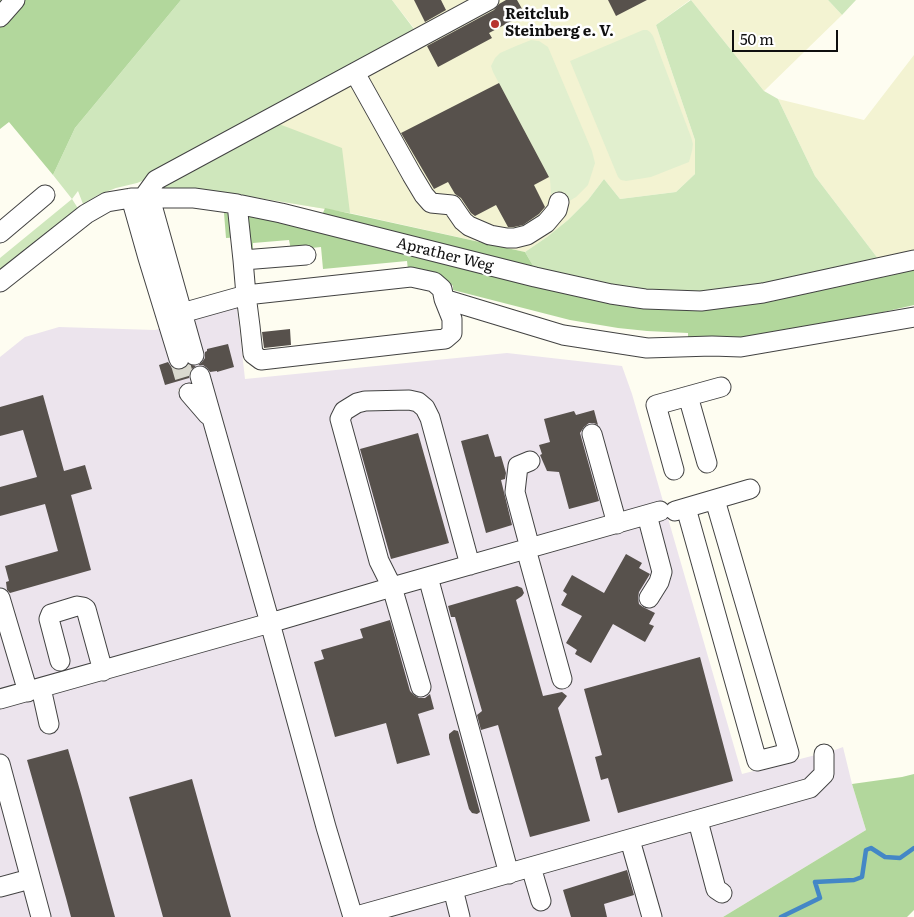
<!DOCTYPE html>
<style>
body{margin:0}
#map{position:relative;width:914px;height:917px;overflow:hidden;background:#fefdf1;font-family:Literata,serif}
canvas{display:block}
.scale{position:absolute;left:732px;top:30px;width:106px;height:22px;box-sizing:border-box;border:2px solid #0f0f0f;border-top:0;padding-left:6px;font-size:15px;line-height:18px;white-space:nowrap;color:#0f0f0f;-webkit-text-stroke:4px #fff;paint-order:stroke}
</style>
<div id="map">
<canvas width="914" height="917"></canvas>
<div class="scale">50 m</div>
</div>
<script>
const ctx = document.querySelector('canvas').getContext('2d');
ctx.lineJoin = 'round';
function fillPath(path, color) { ctx.fillStyle = color; ctx.fill(path, 'evenodd'); }
const shape = rows => new Path2D(rows.map(r => 'M' + r).join(''));
function trace(path, color, width, dash) { ctx.strokeStyle = color; ctx.lineWidth = width; ctx.lineCap = dash ? 'butt' : 'round'; ctx.setLineDash(dash || []); ctx.stroke(path); }
function drawText(font, color, halo, rows, align = 'center') {
  ctx.font = font + ' Literata,serif'; ctx.lineWidth = 5; ctx.setLineDash([]); ctx.textBaseline = 'middle'; ctx.strokeStyle = halo; ctx.fillStyle = color; for (const [text, x, y, turn = 0] of rows) {
    ctx.save(); ctx.translate(x, y); ctx.rotate((+turn || 0) * Math.PI / 180); ctx.textAlign = isNaN(turn) ? turn : align; if (halo) ctx.strokeText(text, 0, 0); ctx.fillText(text, 0, 0); ctx.restore();
  }
}
fillPath(shape([
 [237,307,245,379,507,353,622,366,632,394,742,774,835,750,843,747,852,784,866,830,723,917,0,917,0,357,25,337,59,327,155,330]
]), '#ece4ed');
fillPath(shape([
 [392,0,690,0,656,25,695,140,695,174,676,192,620,199,604,179,588,200,568,220,547,237,525,252,350,213,253,197,165,190,417,32],
 [691,0,828,0,842,15,764,91],
 [914,55,914,252,879,260,815,176,778,99,864,120]
]), '#f3f3d2');
fillPath(shape([
 [181,0,392,0,417,33,154,176,137,183,116,188,98,195,83,204,78,191,72,199,79,210,0,272,0,258,72,199,53,175,75,128],
 [691,0,764,91,778,99,815,176,879,260,731,289,685,294,602,285,535,269,525,252,547,237,568,220,588,200,604,179,620,199,676,192,695,174,695,140,656,25],
 [828,0,856,0,842,15],
 [271,121,342,148,350,213,253,197,165,190,164,181]
]), '#cfe7bc');
fillPath(shape([
 [0,0,23,1,24,0,181,0,75,128,53,175,9,122,0,129],
 [325,208,525,252,535,269,602,285,685,294,731,289,914,252,914,305,796,332,726,342,688,338,688,333,647,331,618,328,570,320,453,290,453,286,449,282,431,275,408,270,407,261,323,269,321,247,291,250,289,240,253,243,253,255,244,237,226,238,224,213,267,218,316,230],
 [914,774,914,910,907,917,723,917,866,830,852,784,902,777]
]), '#b2d79c');
fillPath(shape([
 [643,30,647,30,650,32,653,36,691,137,693,144,692,151,689,162,651,177,626,181,621,180,618,177,570,61],
 [531,40,539,41,548,47,592,151,595,163,588,185,576,197,566,203,553,199,551,194,550,179,493,72,491,66,495,58,500,53,516,46]
]), '#e1efce');
trace(shape([
 [781,917,820,898,815,882,854,880,862,877,866,850,871,848,885,857,900,858,914,848]
]), '#4487c6', 4.5);
fillPath(shape([
 [414,0,441,0,446,10,425,22],
 [506,0,517,0,525,14,489,33,492,38,438,67,427,46,494,10,499,4],
 [608,0,647,0,616,16],
 [499,83,549,177,534,185,545,207,539,214,523,225,514,227,508,227,496,205,475,216,471,213,461,198,455,194,448,182,434,189,401,133],
 [290,329,291,345,264,348,262,332],
 [228,344,234,367,217,372,217,371,210,372,207,368,203,365,198,365,202,362,205,358,205,352,207,351,207,349],
 [168,362,172,368,177,370,183,370,188,364,196,366,192,369,189,373,189,378,165,385,159,365],
 [43,395,64,471,85,465,92,489,71,495,91,570,10,593,7,590,6,582,9,581,5,566,58,551,45,504,0,516,0,487,37,477,23,430,0,436,0,407],
 [594,410,598,425,594,423,589,423,584,427,580,433,599,501,569,509,559,472,547,471,540,455,542,454,539,445,550,442,544,419,574,411,576,415],
 [418,433,449,543,391,559,360,449],
 [488,434,495,457,501,456,506,473,505,479,501,480,512,525,486,533,461,441],
 [626,554,642,563,639,568,650,574,639,592,638,598,639,604,643,607,655,613,649,624,654,626,645,642,613,624,591,663,575,654,577,650,566,643,582,616,561,605,567,594,563,591,572,575,604,593],
 [517,586,522,588,524,593,522,596,516,600,543,696,562,692,567,696,558,708,590,821,530,837,498,725,481,730,477,715,482,711,455,617,451,617,448,606],
 [390,620,410,691,414,695,419,698,425,698,430,694,434,709,418,714,430,755,397,764,386,723,335,737,314,662,324,659,321,650,363,638,360,629],
 [700,657,733,781,618,813,608,778,601,780,595,757,602,755,584,689],
 [454,730,458,731,480,812,477,814,472,813,469,809,449,738,449,734],
 [68,749,81,794,115,917,71,917,66,898,27,760],
 [192,779,211,847,231,917,163,917,147,860,129,797],
 [627,870,634,895,604,904,607,917,571,917,563,890]
]), '#57514c');
trace(shape([
 [179,359,189,393]
]), '#dad9cf', 19, [19, 9]);
const minor = shape([
 [0,17,15,0],
 [355,73,412,175,424,195,431,203,452,205,463,221,469,226,490,235,507,238,515,238,527,235,546,223,557,210,559,202],
 [131,198,148,258,179,359],
 [143,198,156,180,489,0],
 [150,198,194,355],
 [0,233,45,195],
 [243,260,306,255],
 [0,282,86,214,107,202,131,198,194,198,237,204,281,213,535,277,611,294,645,299,701,301,763,293,914,260],
 [444,299,563,335,647,348,712,346,741,347,914,317],
 [182,313,246,295,411,277,434,282,442,289,444,299,452,319,452,333,445,339,435,340,261,360,253,354,250,326,246,295,243,260,237,204],
 [200,376,270,623,392,587,660,511],
 [189,393,208,415],
 [688,396,707,463],
 [592,434,617,524],
 [674,470,656,405,721,387],
 [686,508,757,761,789,753,715,500],
 [675,511,750,489],
 [647,515,662,572,659,582,649,598],
 [530,548,515,492,518,466,530,461],
 [526,549,562,679],
 [428,577,509,874],
 [0,598,28,692],
 [60,661,49,619,51,614,77,606,83,607,86,609,103,671],
 [421,687,392,587,379,561,340,419,344,411,357,403,365,401,409,400,418,402,425,408,430,418,470,565],
 [41,688,49,724],
 [0,699,270,623,326,827,353,917],
 [0,764,41,917],
 [698,821,716,889,722,893],
 [630,840,652,917],
 [531,867,541,901],
 [0,887,30,879],
 [353,917,453,889],
 [460,917,453,889,810,788,824,774,824,754]
]);
trace(minor, '#424242', 21);
trace(minor, '#fff', 19);
for (const [x, y, r, color] of [
 [495,24,5,"#b7332e"]
]) { const dot = new Path2D(); dot.arc(x, y, r, 0, 2 * Math.PI); ctx.fillStyle = color; ctx.fill(dot); trace(dot, '#fff', 2); }
drawText('bold 15px', '#0f0f0f', '#fff', [
 ["Reitclub",505,15],
 ["Steinberg e. V.",505,32]
], 'left');
drawText('15px', '#0f0f0f', '#fff', [
 ["Aprather Weg",445,255,14]
]);
</script>
